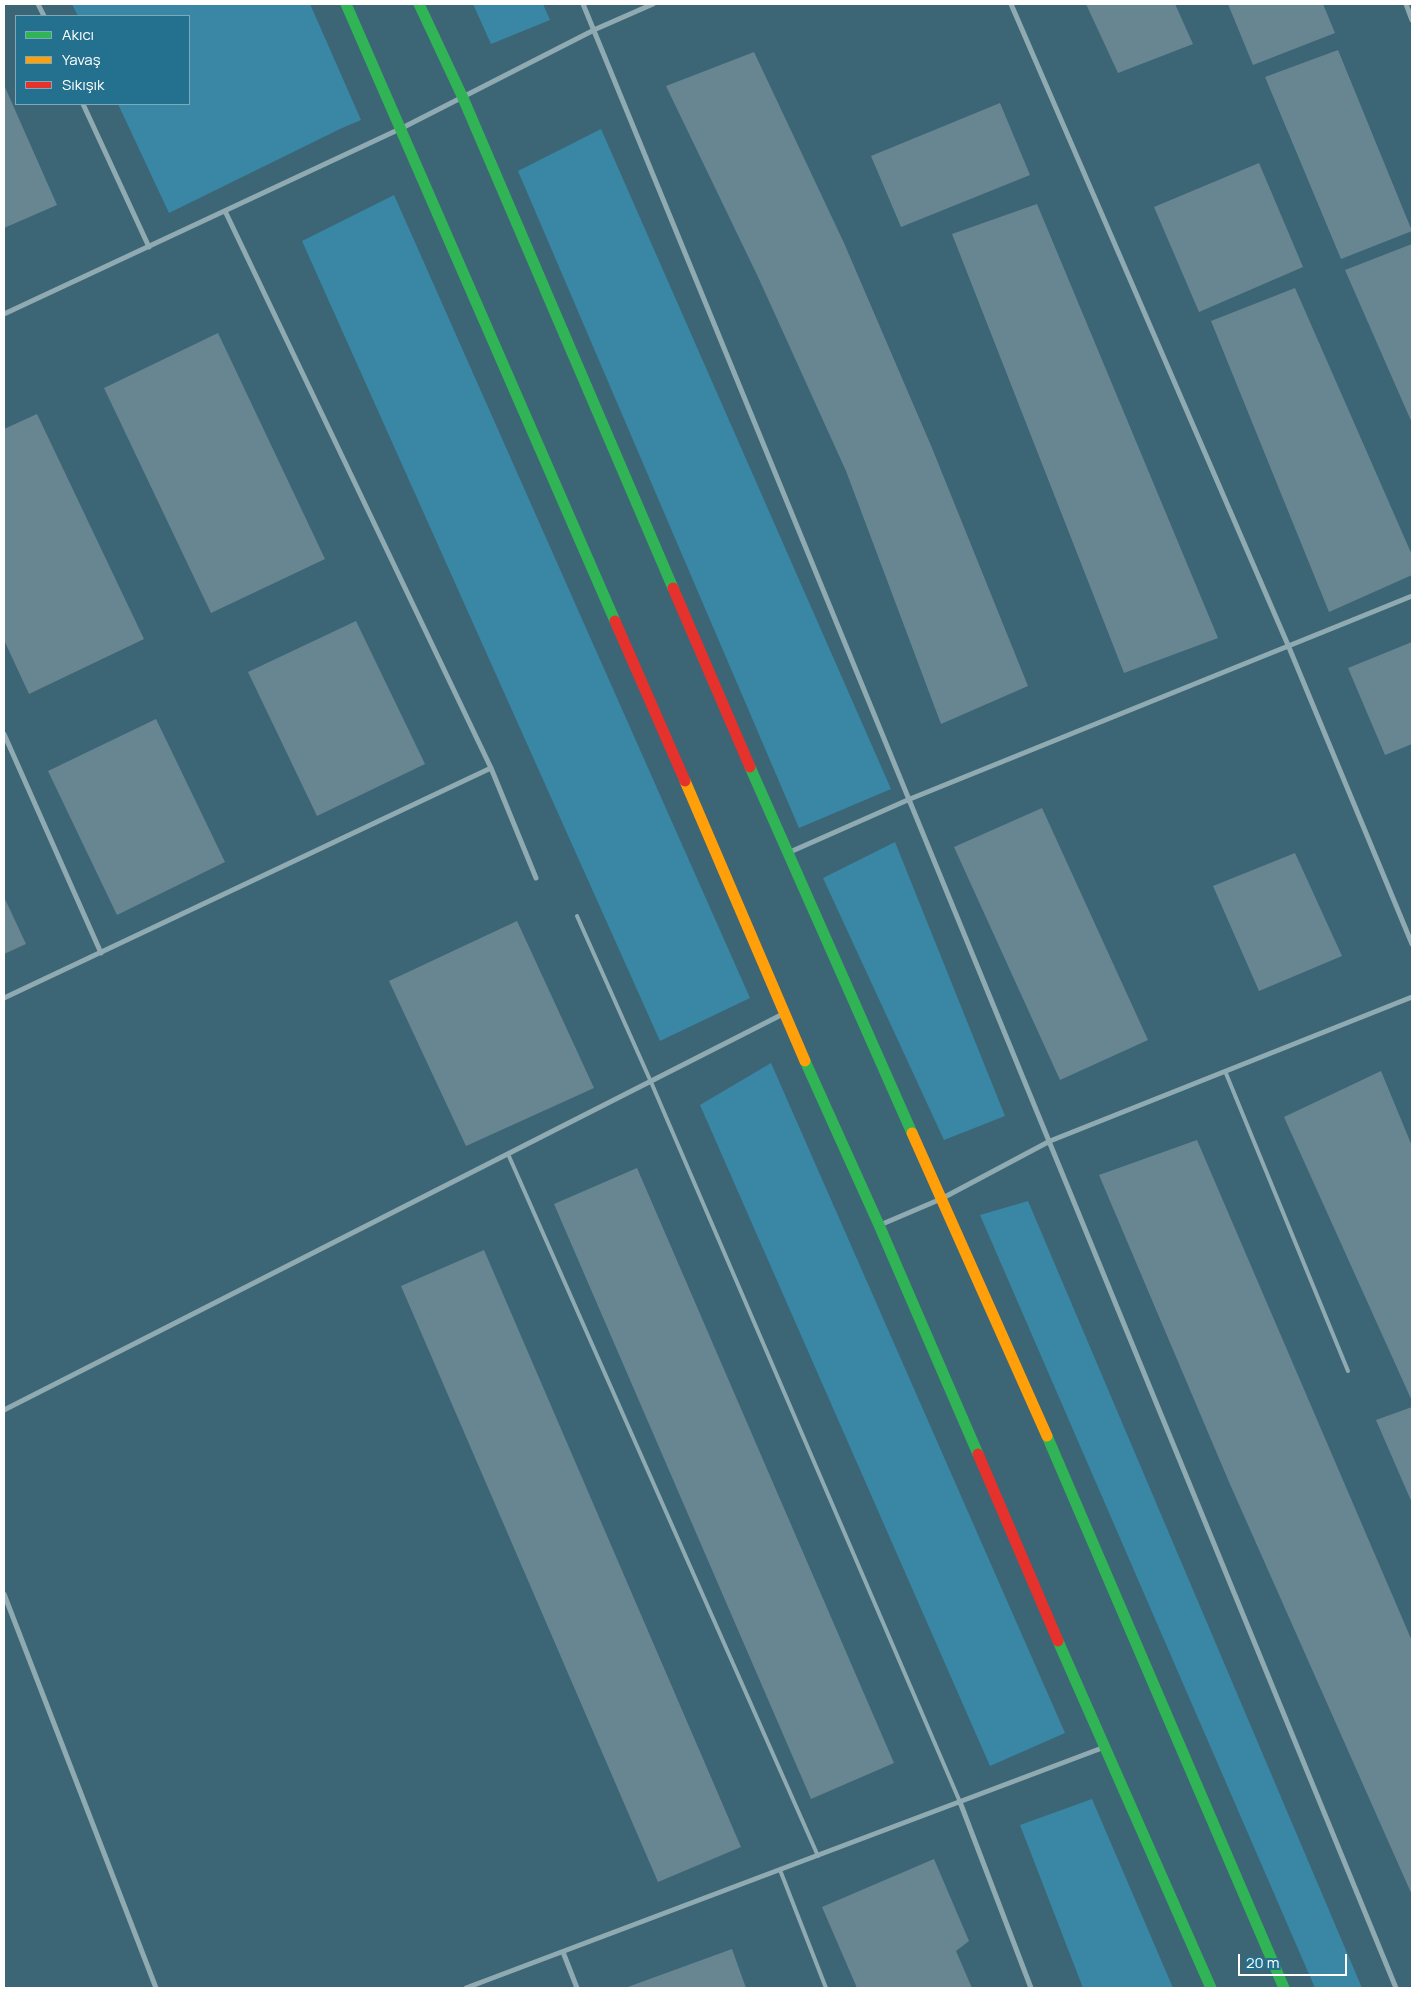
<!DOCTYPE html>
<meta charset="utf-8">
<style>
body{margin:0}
#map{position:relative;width:1416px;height:1992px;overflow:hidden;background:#3c6676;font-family:Manrope,sans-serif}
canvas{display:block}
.frame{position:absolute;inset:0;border:5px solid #fff;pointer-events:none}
.legend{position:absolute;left:15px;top:15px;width:175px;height:90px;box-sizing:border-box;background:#23718e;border:1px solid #7baabb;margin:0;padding:6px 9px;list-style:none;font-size:15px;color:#fff}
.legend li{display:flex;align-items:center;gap:10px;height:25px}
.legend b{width:25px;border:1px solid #7baabb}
.scale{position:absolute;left:1238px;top:1954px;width:109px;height:22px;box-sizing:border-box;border:2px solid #fff;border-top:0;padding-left:6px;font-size:15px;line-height:18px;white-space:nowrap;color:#fff;-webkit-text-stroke:4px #23718e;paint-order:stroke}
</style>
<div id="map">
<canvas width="1416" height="1992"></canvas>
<div class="frame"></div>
<ul class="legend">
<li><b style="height:6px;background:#30b455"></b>Akıcı</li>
<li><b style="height:6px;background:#ff9f0a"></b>Yavaş</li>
<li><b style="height:6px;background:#e5322d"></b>Sıkışık</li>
</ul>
<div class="scale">20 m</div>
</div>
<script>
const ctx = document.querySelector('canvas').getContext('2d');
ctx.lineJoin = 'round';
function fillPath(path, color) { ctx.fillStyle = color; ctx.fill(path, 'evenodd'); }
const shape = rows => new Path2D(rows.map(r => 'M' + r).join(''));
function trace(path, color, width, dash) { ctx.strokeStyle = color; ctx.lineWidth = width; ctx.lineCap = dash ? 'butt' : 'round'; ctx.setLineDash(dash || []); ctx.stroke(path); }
fillPath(shape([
 [72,4,310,4,361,120,342,128,169,213,118,104,189,104,189,16,78,16],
 [473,4,543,4,550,20,491,44],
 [601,129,891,789,799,828,518,171],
 [394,195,750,998,660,1041,302,241],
 [895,842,1005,1116,944,1140,823,878],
 [771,1063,1065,1733,990,1766,700,1105],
 [1028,1201,1362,1988,1315,1988,980,1215],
 [1092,1799,1173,1988,1083,1988,1020,1825]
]), '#3987a4');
fillPath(shape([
 [1086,4,1175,4,1193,44,1118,73],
 [1228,4,1323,4,1335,33,1253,65],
 [1338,50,1412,231,1341,259,1265,77],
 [754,52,844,243,932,448,1028,686,941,724,846,471,759,279,666,86],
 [4,85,57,205,4,228],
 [1000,103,1030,175,901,227,871,156],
 [1259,163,1303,267,1199,312,1154,207],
 [1037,204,1218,638,1124,673,952,234],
 [1412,244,1412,423,1345,270],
 [1295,288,1412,555,1412,575,1329,612,1211,321],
 [218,333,325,559,211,613,104,388],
 [37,414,144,639,29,694,4,640,4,429],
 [356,621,425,764,317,816,248,672],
 [1412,642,1412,744,1385,755,1348,668],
 [156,719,225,862,117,915,48,771],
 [1042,808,1148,1040,1060,1080,954,847],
 [1295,853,1342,956,1259,991,1213,886],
 [4,897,26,944,4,954],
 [517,921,594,1088,466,1146,389,981],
 [1381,1071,1412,1146,1412,1401,1284,1117],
 [1197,1140,1412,1641,1412,1895,1229,1482,1099,1175],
 [637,1168,894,1763,811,1799,554,1204],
 [484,1250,741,1847,658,1882,401,1286],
 [1412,1407,1412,1503,1376,1420],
 [934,1859,969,1941,956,1951,972,1988,857,1988,822,1907],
 [732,1949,746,1988,625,1988]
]), '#688692');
trace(shape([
 [577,916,651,1082,960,1802],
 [1225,1071,1348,1371],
 [508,1154,818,1856],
 [780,1870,826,1988]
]), '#90aab2', 4);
trace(shape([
 [38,4,44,16],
 [583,4,1396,1988],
 [1011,4,1288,645,1412,944],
 [1406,4,1412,20],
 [83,104,149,247],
 [225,211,491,768,536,878],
 [4,314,402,128,596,29,653,4],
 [4,734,101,953],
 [790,852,910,799,1412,596],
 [4,998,491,768],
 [880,1225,941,1199,1050,1141,1412,997],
 [4,1410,783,1014],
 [4,1594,156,1988],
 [960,1802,1031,1988],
 [563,1952,577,1988],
 [466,1988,1102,1748]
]), '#90aab2', 5);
trace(shape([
 [346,4,615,621],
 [419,4,463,98,673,588],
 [750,767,912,1133],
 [805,1061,879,1225,978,1454],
 [1047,1436,1284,1988],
 [1058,1641,1211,1988]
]), '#30b455', 11);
trace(shape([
 [685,781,805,1061],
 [912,1133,1047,1436]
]), '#ff9f0a', 11);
trace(shape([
 [673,588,750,767],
 [615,621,685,781],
 [978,1454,1058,1641]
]), '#e5322d', 11);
</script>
